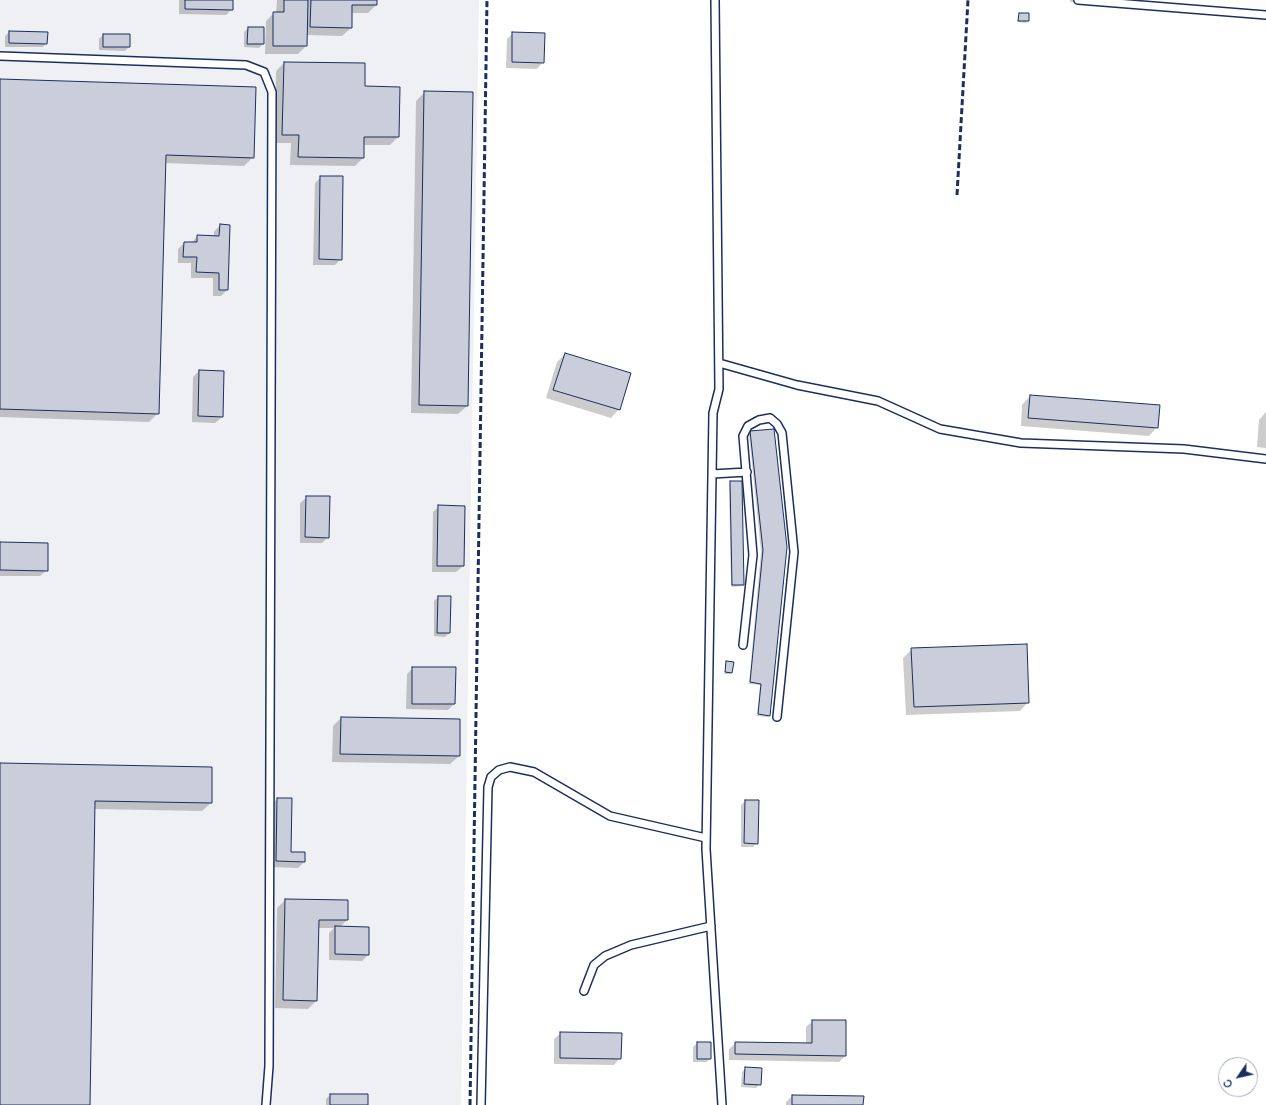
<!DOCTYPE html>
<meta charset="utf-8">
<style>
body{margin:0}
#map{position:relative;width:1266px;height:1105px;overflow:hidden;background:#fff;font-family:"Balsamiq Sans",sans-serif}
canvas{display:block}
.north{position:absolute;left:1218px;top:1057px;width:40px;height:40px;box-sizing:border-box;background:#fff;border:1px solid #a4acbf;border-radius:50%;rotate:236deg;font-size:11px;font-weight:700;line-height:16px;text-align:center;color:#1b2f5e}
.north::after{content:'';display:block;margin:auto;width:14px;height:18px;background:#1b2f5e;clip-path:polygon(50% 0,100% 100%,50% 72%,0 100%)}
</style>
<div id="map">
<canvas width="1266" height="1105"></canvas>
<div class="north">С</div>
</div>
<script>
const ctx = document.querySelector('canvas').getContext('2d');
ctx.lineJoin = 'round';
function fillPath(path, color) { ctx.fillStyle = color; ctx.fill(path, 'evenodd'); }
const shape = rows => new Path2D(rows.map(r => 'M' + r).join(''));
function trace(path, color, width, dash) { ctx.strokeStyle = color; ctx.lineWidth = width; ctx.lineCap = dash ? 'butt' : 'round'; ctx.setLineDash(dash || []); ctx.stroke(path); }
fillPath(shape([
 [0,0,479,0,461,1105,0,1105]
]), '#eff0f4');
fillPath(shape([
 [179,0,232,0,232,9,226,15,179,14],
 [277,0,376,0,376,5,368,13,351,13,351,28,342,36,307,35,306,46,298,54,265,54,266,21,274,13,276,13],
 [1070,0,1111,0,1107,4,1070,2],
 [1019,14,1028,21,1026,23,1017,22],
 [248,28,263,44,259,48,244,47,244,32],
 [9,32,46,43,43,47,5,47,5,36],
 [513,33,543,62,537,69,506,68,507,39],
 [103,35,129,47,125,51,99,50,99,39],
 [284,63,364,87,398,137,390,145,363,145,363,158,355,166,290,165,291,143,275,143,276,71],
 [0,80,253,157,244,166,164,163,158,413,149,422,0,417],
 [425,92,467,406,458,414,411,413,416,101],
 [321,177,341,259,335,265,313,265,315,183],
 [220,225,227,290,221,296,213,296,213,278,191,278,191,263,178,263,178,249,184,243,191,243,198,236,214,237,214,232],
 [565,354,619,409,611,418,546,398,557,362],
 [199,371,222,417,215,423,192,422,193,377],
 [1030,396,1157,427,1149,436,1021,426,1022,405],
 [1266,412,1266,448,1257,447,1259,420],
 [773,430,770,715,768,717,757,716,760,685,749,684,761,552,749,434],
 [731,482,743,585,742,586,731,587,729,484],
 [307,497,328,537,322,543,300,543,300,503],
 [439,506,463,566,456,572,432,572,433,512],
 [0,543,47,570,40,576,0,576],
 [438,597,449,633,445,637,434,636,434,601],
 [912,649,1028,702,1020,711,906,715,903,658],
 [727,662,731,673,730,674,724,674],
 [413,668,454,704,448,710,406,709,407,674],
 [341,718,459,756,450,764,332,762,333,726],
 [0,764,211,803,202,811,94,809,89,1105,0,1105],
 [277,799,290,853,304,862,298,868,270,867,271,805],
 [745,801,757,843,753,847,741,847,741,805],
 [285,900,347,920,340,927,368,955,362,961,329,960,329,933,334,928,318,928,316,1001,308,1009,275,1008,277,908],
 [813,1021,845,1056,839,1062,729,1060,729,1049,736,1043,806,1044,806,1027],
 [561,1033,620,1058,614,1065,554,1064,554,1039],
 [697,1043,710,1059,706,1062,693,1062,693,1047],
 [746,1068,760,1084,756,1088,741,1087,742,1072],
 [330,1095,367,1105,326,1105,326,1099],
 [792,1096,862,1105,786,1105,786,1102]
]), '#0003');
const building = shape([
 [185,0,233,0,233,10,185,9,185,0],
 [284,0,308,0,307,46,273,46,273,12,284,12,284,0],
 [311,0,377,0,377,5,352,5,352,28,310,27,311,0],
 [1019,13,1029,13,1029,21,1018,21,1019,13],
 [248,27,264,27,264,44,247,44,248,27],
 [9,31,48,32,47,44,9,43,9,31],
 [512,32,545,33,544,63,512,62,512,32],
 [103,34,130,34,130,47,103,47,103,34],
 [284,62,365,63,365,86,400,87,399,137,364,137,364,158,298,157,299,135,282,135,284,62],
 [0,79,256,87,254,158,166,155,159,414,0,409,0,79],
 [424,91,473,92,468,406,419,405,424,91],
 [320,176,343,176,342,260,319,259,320,176],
 [220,224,230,225,228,290,219,290,219,273,196,272,197,257,183,257,184,242,197,242,197,235,219,236,220,224],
 [565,353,631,373,620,410,553,390,565,353],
 [199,370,224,371,223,417,198,416,199,370],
 [1030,395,1160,405,1158,428,1028,418,1030,395],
 [774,429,787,547,770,716,758,714,761,684,750,682,763,550,750,431,774,429],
 [730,481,742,481,744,585,732,585,730,481],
 [306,496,330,496,329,538,305,537,306,496],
 [438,505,465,506,464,566,437,566,438,505],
 [0,542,48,543,48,571,0,570,0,542],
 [438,596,451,596,450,633,437,633,438,596],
 [1027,644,1029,703,914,707,911,648,1027,644],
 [726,661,734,662,732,673,725,672,726,661],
 [412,667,456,667,455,704,412,704,412,667],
 [341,717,460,719,460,756,340,754,341,717],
 [0,763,212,767,212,803,95,801,90,1105,0,1105,0,763],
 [277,798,292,798,291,852,305,852,305,862,276,861,277,798],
 [745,800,759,800,758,844,744,843,745,800],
 [285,899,348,900,348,920,319,920,317,1001,283,1000,285,899],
 [335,926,369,927,369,955,335,954,335,926],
 [812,1020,846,1020,846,1056,735,1054,735,1042,812,1043,812,1020],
 [560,1032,622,1033,621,1059,560,1058,560,1032],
 [697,1042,711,1042,711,1059,697,1059,697,1042],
 [745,1067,762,1068,761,1085,744,1084,745,1067],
 [330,1094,368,1094,368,1105,330,1105,330,1094],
 [792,1095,864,1096,863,1105,792,1105,792,1095]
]);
fillPath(building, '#caceda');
trace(building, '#1b2f5e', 1);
const lane = shape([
 [715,0,719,389,713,413,706,849,722,1105],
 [1078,0,1266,15],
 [0,56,246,65,264,72,272,92,269,1066,266,1105],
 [719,363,797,385,878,401,940,429,1021,443,1184,449,1266,459],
 [712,474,747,472],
 [743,645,753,555,743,436,748,426,759,420,770,418,777,424,782,433,794,552,777,717],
 [584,991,594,965,605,956,631,945,711,926],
 [481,1105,488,787,491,777,499,770,510,767,534,772,610,816,706,838]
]);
trace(lane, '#1b2f5e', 10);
trace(lane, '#fff', 7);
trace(shape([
 [957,195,968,0],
 [470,1105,487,0]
]), '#1b2f5e', 3, [6, 3]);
</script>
